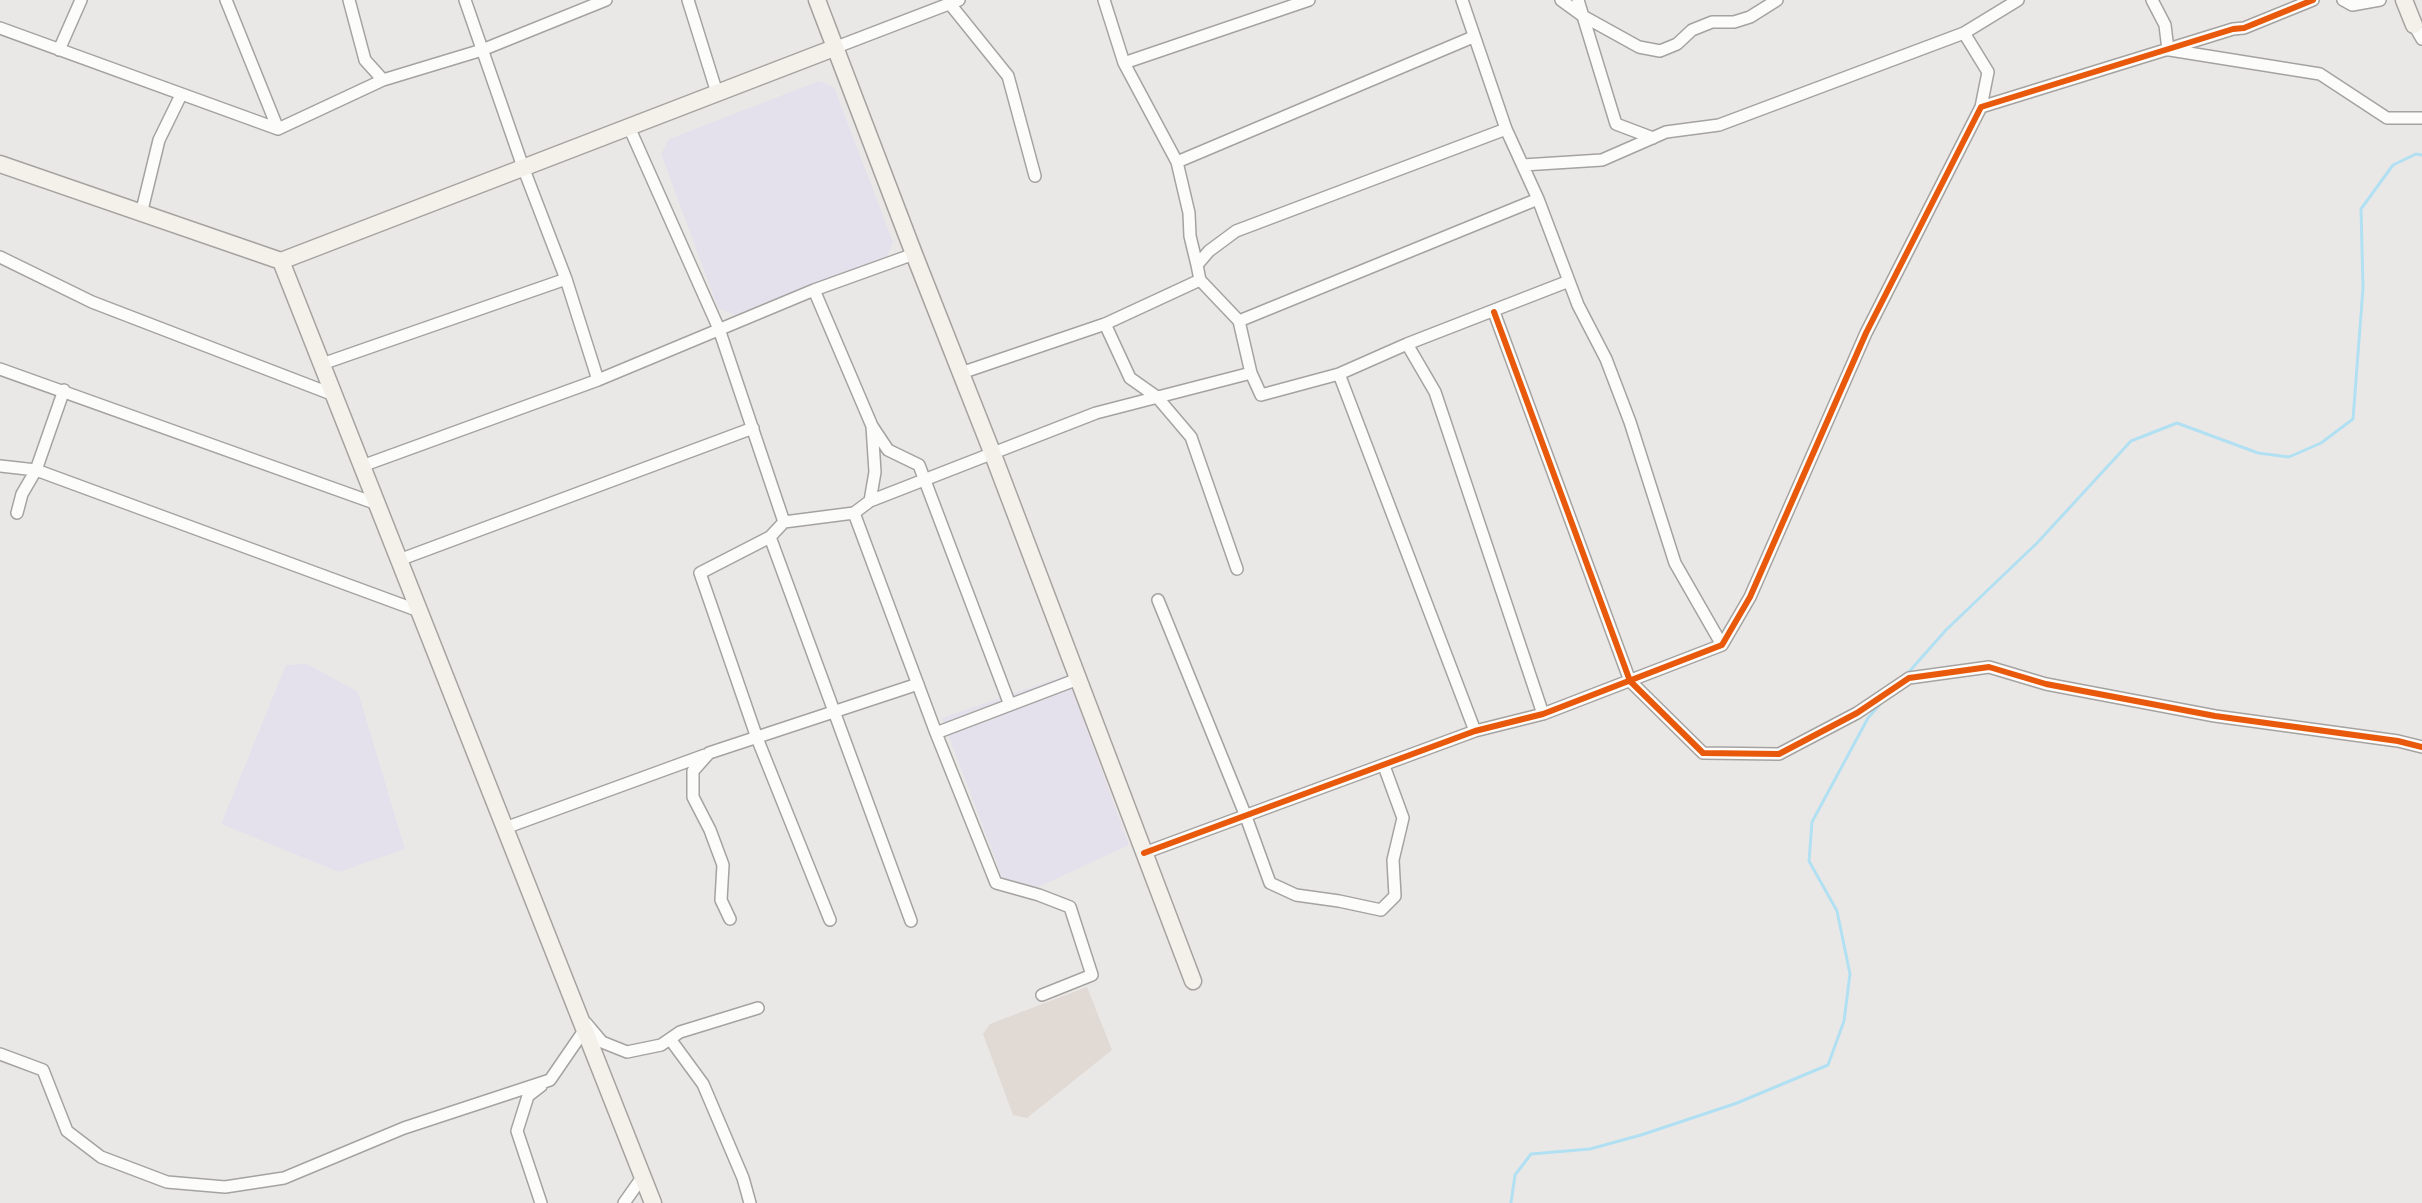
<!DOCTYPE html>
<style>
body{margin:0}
canvas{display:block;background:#eae8e6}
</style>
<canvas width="2422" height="1203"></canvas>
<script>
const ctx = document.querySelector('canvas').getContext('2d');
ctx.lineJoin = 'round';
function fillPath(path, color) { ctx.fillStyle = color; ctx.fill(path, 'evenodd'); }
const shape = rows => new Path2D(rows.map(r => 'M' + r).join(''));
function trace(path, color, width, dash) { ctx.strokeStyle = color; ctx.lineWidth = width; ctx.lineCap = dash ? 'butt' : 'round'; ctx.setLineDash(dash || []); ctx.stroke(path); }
fillPath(shape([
 [1087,987,1112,1050,1027,1118,1013,1115,983,1034,990,1024]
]), '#e0d9d4');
fillPath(shape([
 [819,81,834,87,893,242,887,257,734,315,718,308,661,154,669,139],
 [307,664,358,692,405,849,339,872,221,824,286,665],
 [1067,675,1129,845,1034,889,1003,880,942,718]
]), '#e4e1ec');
trace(shape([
 [1907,674,1946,630,2037,543,2131,441,2177,423,2258,453,2289,457,2321,443,2353,419,2363,288,2361,209,2393,165,2416,154,2422,155],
 [1511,1203,1515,1175,1531,1154,1590,1149,1641,1135,1737,1103,1828,1065,1844,1021,1850,974,1837,911,1809,861,1812,822,1868,718,1883,701]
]), '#b2e0f3', 3);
const street = shape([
 [226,0,278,129],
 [349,0,365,60,383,80],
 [465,0,523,167,566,279,598,380],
 [688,0,717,93],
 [1104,0,1124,63,1177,162,1189,213,1190,236,1197,265],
 [1462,0,1506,129,1538,199,1578,305,1606,359,1630,422,1675,563,1722,645],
 [1561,0,1583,16,1639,47,1660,51,1677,44,1692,30,1712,22,1734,22,1750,17,1777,0],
 [1578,0,1616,124,1653,138],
 [2152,0,2165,25,2168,50],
 [2343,0,2352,5,2380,0],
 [950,4,1008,76,1035,176],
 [2414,25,2422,39],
 [0,28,278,129,383,80,482,50,606,0],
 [1964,33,2018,0],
 [834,48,959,0],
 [59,50,81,0],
 [2170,50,2320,74,2387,118,2422,118],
 [1124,63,1309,0],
 [629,127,719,329,784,522],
 [1506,129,1236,231,1209,251,1197,265,1200,280,1239,321,1251,373,1261,395,1339,374,1407,344,1569,281],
 [1177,162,1473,37],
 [1523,165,1602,160,1666,132,1719,125,1964,33,1988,72,1981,107],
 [141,214,159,140,181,95],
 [0,257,92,302,334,395],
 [814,290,872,426,875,472,870,501],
 [1494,312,1630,681,1703,753,1779,754,1857,713,1909,678,1989,667,2046,684,2215,716,2398,741,2422,747],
 [1239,321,1538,199],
 [1105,324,1130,378,1157,397,1191,437,1237,569],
 [1407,344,1435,392,1543,714],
 [322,364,566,279],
 [0,369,377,504],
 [961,373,1105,324,1200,280],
 [1339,374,1475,731],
 [872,426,888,450,919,465,1010,705],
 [0,466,36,470,419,611],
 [362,466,598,380,814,290,914,254],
 [17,513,22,494,36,470,64,390],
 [854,513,936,733,996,883,1039,895,1070,907,1092,975,1042,995],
 [770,537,911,921],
 [399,560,753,428],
 [1158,600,1245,814,1270,883,1296,895,1339,901,1381,910,1395,896,1393,860,1403,818,1384,766],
 [936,733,1078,679],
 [505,828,705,755],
 [1144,853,1475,731,1543,714,1722,645,1750,597,1866,333,1981,107,2233,29,2244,28,2313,0],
 [730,919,721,900,723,865,710,830,693,797,693,771,709,753,918,684],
 [830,920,757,738,700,573,770,537,784,522,854,513,870,501,1096,413,1251,373],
 [586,1023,602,1042,627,1052,661,1045,680,1032,758,1008],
 [670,1039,703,1084,743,1178,750,1203],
 [0,1054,43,1070,67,1131,101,1157,167,1182,225,1187,284,1178,404,1128,550,1080,585,1029],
 [541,1203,517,1131,528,1096,541,1086],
 [624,1203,643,1176]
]);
const secondary = shape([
 [817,0,914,254,992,452,1193,981],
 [2404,0,2414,25],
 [0,164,281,261,834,48],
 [281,261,653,1203]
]);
trace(street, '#a5a3a1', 14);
trace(secondary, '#a5a3a1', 19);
trace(street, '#fcfcfb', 11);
trace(secondary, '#f4f1eb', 16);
trace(shape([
 [1494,312,1630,681,1703,753,1779,754,1857,713,1909,678,1989,667,2046,684,2215,716,2398,741,2422,747],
 [1144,853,1475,731,1543,714,1722,645,1750,597,1866,333,1981,107,2233,29,2244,28,2313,0]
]), '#e8590c', 6);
</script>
